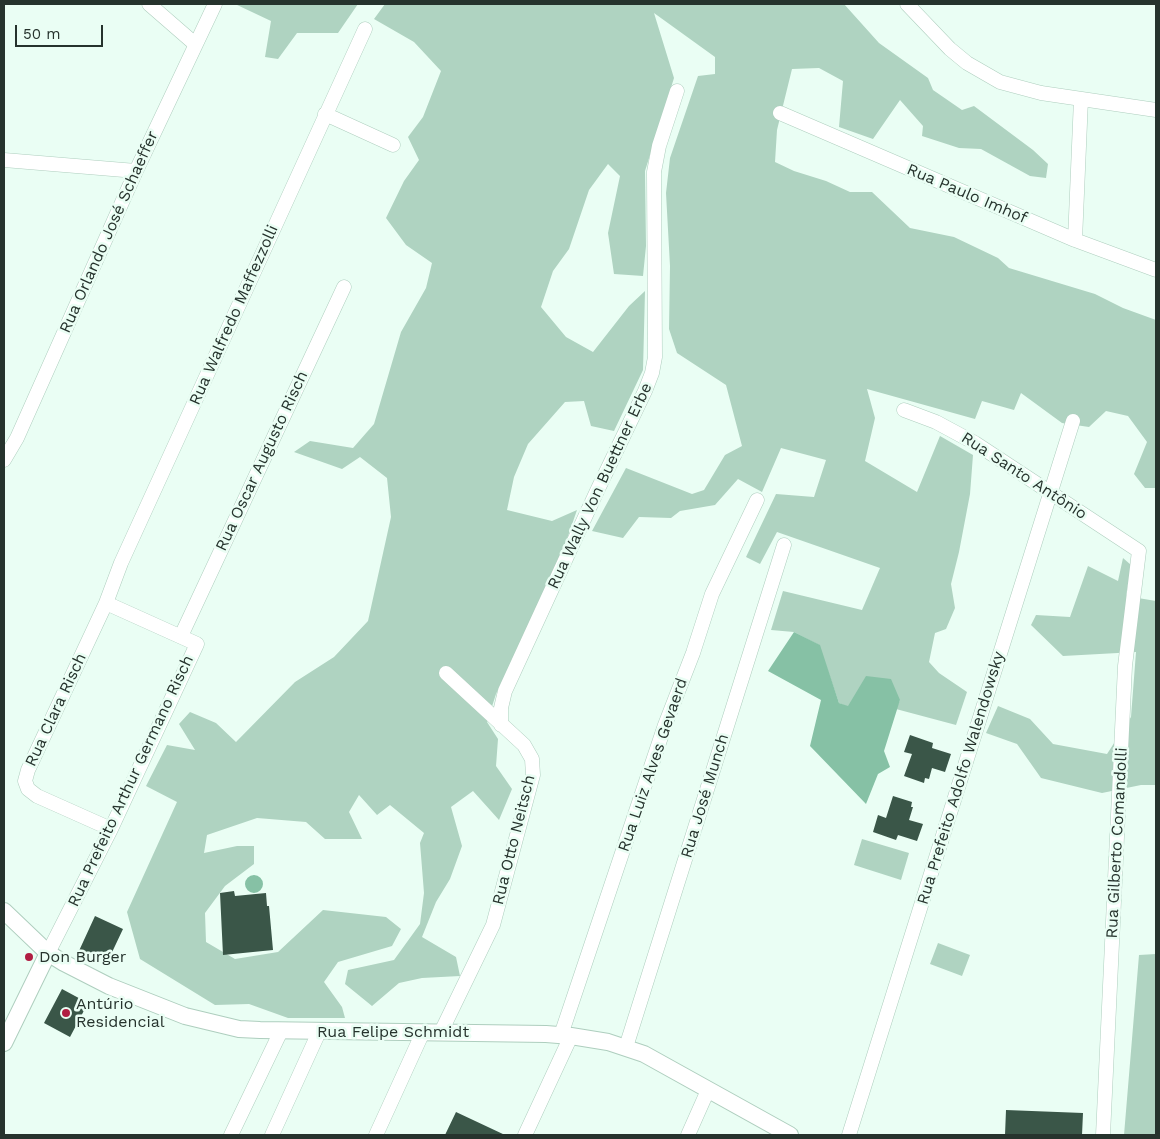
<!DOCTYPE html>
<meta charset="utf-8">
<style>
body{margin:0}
#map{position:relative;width:1160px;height:1139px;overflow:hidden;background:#eafef4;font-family:"Work Sans",sans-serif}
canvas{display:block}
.frame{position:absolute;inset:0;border:5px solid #26332d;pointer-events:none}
.scale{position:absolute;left:15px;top:25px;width:88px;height:22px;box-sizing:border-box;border:2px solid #26332d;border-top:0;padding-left:6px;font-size:15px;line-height:18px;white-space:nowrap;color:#26332d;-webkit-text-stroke:4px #eafef4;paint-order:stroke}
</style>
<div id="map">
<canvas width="1160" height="1139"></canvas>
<div class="frame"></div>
<div class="scale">50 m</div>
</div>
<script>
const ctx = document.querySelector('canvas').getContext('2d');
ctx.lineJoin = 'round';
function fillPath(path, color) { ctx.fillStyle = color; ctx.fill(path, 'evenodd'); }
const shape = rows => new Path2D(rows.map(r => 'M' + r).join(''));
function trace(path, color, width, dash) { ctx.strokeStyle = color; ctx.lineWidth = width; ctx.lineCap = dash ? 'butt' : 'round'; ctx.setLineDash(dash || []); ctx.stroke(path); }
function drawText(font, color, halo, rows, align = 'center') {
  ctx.font = font + ' "Work Sans",sans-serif'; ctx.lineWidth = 5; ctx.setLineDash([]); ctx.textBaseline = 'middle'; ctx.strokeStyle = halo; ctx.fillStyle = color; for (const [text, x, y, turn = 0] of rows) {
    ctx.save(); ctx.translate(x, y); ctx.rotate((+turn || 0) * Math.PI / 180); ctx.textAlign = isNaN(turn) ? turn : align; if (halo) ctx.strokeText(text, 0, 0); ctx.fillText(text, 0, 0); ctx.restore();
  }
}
fillPath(shape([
 [235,4,358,4,338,33,297,33,278,59,265,57,271,21],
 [385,4,844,4,879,43,928,78,933,90,962,110,974,106,1033,150,1048,164,1046,178,1030,176,981,149,959,148,922,136,923,126,900,100,873,139,839,127,843,81,819,68,792,69,777,130,775,162,794,171,826,181,850,192,872,192,910,228,954,237,998,258,1009,268,1095,294,1123,308,1156,320,1156,488,1145,488,1134,474,1147,442,1128,416,1106,411,1089,427,1062,423,1021,393,1014,410,982,401,975,419,867,389,875,418,865,461,917,492,940,436,973,455,970,494,959,552,951,584,955,608,946,629,935,633,929,662,939,673,967,692,956,725,896,709,900,700,848,707,839,703,819,645,794,632,771,630,783,591,862,610,880,568,777,532,760,564,746,557,776,494,814,497,826,460,781,448,762,492,738,479,715,505,680,511,671,518,639,517,623,538,592,531,626,468,692,494,704,490,725,455,742,446,726,385,677,353,669,329,670,266,666,193,670,158,698,76,715,74,715,57,654,13,674,78,645,171,646,246,643,276,614,274,608,233,620,176,608,164,589,190,569,249,553,271,541,307,566,337,593,352,629,306,645,291,643,370,614,431,591,426,584,401,565,402,528,444,514,477,507,510,552,521,577,510,559,562,496,694,487,722,498,739,496,766,512,789,499,820,473,791,451,807,462,846,450,879,436,902,422,937,456,957,460,976,422,978,399,983,372,1006,345,984,348,970,394,960,420,924,424,893,420,843,424,833,390,805,377,815,359,795,349,812,362,839,325,839,306,822,257,818,207,835,204,853,237,846,254,846,254,864,225,886,205,913,206,942,235,959,278,952,323,910,386,917,401,929,392,946,338,962,324,982,342,1007,345,1018,288,1018,249,1004,215,1005,140,959,127,912,177,802,146,786,167,745,195,750,179,724,190,712,216,723,236,742,295,682,334,657,368,621,391,517,387,478,360,457,342,469,294,452,310,441,353,448,374,424,401,332,426,288,432,263,406,245,386,218,404,181,419,160,408,137,423,117,441,71,414,42,374,19],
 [1123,558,1131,565,1126,596,1156,601,1156,785,1141,785,1102,793,1041,778,1017,744,986,733,998,706,1030,719,1053,744,1107,754,1131,717,1136,652,1063,656,1031,625,1036,615,1070,617,1088,566,1118,581],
 [862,839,909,853,901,880,854,865],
 [938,943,970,955,962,976,930,964],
 [1156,954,1156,1135,1124,1135,1139,955]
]), '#afd3c1');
fillPath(shape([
 [794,632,820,645,839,703,848,706,866,676,891,679,900,700,884,751,890,767,878,774,866,804,810,746,821,700,768,671],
 '245 884a9 9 0 1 1 18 0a9 9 0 1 1-18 0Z'
]), '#86c1a5');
fillPath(shape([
 [910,735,933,743,932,748,951,754,945,772,932,768,929,779,925,778,924,783,904,776,912,754,904,752],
 [893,796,912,802,911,807,913,807,909,820,923,824,917,841,898,835,896,840,873,832,878,815,886,818],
 [234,891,235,896,266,893,267,906,269,906,273,950,223,955,220,893],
 [95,916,123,929,106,965,78,953],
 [62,989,88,1003,70,1037,44,1023],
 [1006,1110,1083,1113,1082,1135,1005,1135],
 [456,1112,505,1135,445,1135]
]), '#3a5648');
const minor = shape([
 [149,4,195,44],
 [907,4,950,49,967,63,1000,82,1041,93,1156,110],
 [780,113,1075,240,1156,270],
 [325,114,393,145],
 [4,160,136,171],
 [1075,240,1081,99],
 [904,410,936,422,975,443,1139,551,1125,666,1103,1135],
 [4,460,17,438,136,171,215,4],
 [181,636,344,287],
 [501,725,501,708,505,691,597,491,645,391,652,373,655,357,654,172,659,146,677,91],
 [111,829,37,796,28,789,25,781,28,770,106,603,121,563,365,29],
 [48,953,111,829,197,644,106,603],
 [441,1032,493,925,533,775,532,759,524,745,446,673],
 [561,1035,665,725,693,653,712,594,757,500],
 [626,1047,784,545],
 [231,1135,281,1031],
 [272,1135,319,1032],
 [376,1135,423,1032],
 [525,1135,571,1036],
 [688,1135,708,1090],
 [849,1135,1073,421]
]);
const major = shape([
 [4,911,48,953,64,963,109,986,185,1016,239,1029,260,1030,546,1034,571,1036,608,1042,644,1054,790,1135],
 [4,1043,48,953]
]);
trace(minor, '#aecebe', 15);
trace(major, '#aecebe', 18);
trace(minor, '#fff', 14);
trace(major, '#fff', 16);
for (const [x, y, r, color] of [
 [29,957,5,"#b01d42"],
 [66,1013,5,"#b01d42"]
]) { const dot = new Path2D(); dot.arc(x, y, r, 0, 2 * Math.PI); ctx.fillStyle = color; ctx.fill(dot); trace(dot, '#eafef4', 2); }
drawText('16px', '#26332d', '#eafef4', [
 ["Rua Paulo Imhof",967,194,23],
 ["Rua Orlando José Schaeffer",109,232,-66],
 ["Rua Walfredo Maffezzolli",234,315,-66],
 ["Rua Oscar Augusto Risch",262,461,-65],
 ["Rua Santo Antônio",1024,476,33],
 ["Rua Wally Von Buettner Erbe",600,486,-65],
 ["Rua Clara Risch",56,710,-65],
 ["Rua Luiz Alves Gevaerd",653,765,-71],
 ["Rua Prefeito Adolfo Walendowsky",961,778,-73],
 ["Rua Prefeito Arthur Germano Risch",131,781,-65],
 ["Rua José Munch",705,796,-73],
 ["Rua Otto Neitsch",514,840,-76],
 ["Rua Gilberto Comandolli",1117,843,-87],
 ["Rua Felipe Schmidt",393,1032]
]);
drawText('16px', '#26332d', '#eafef4', [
 ["Don Burger",39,957],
 ["Antúrio",76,1004],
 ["Residencial",76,1022]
], 'left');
</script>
